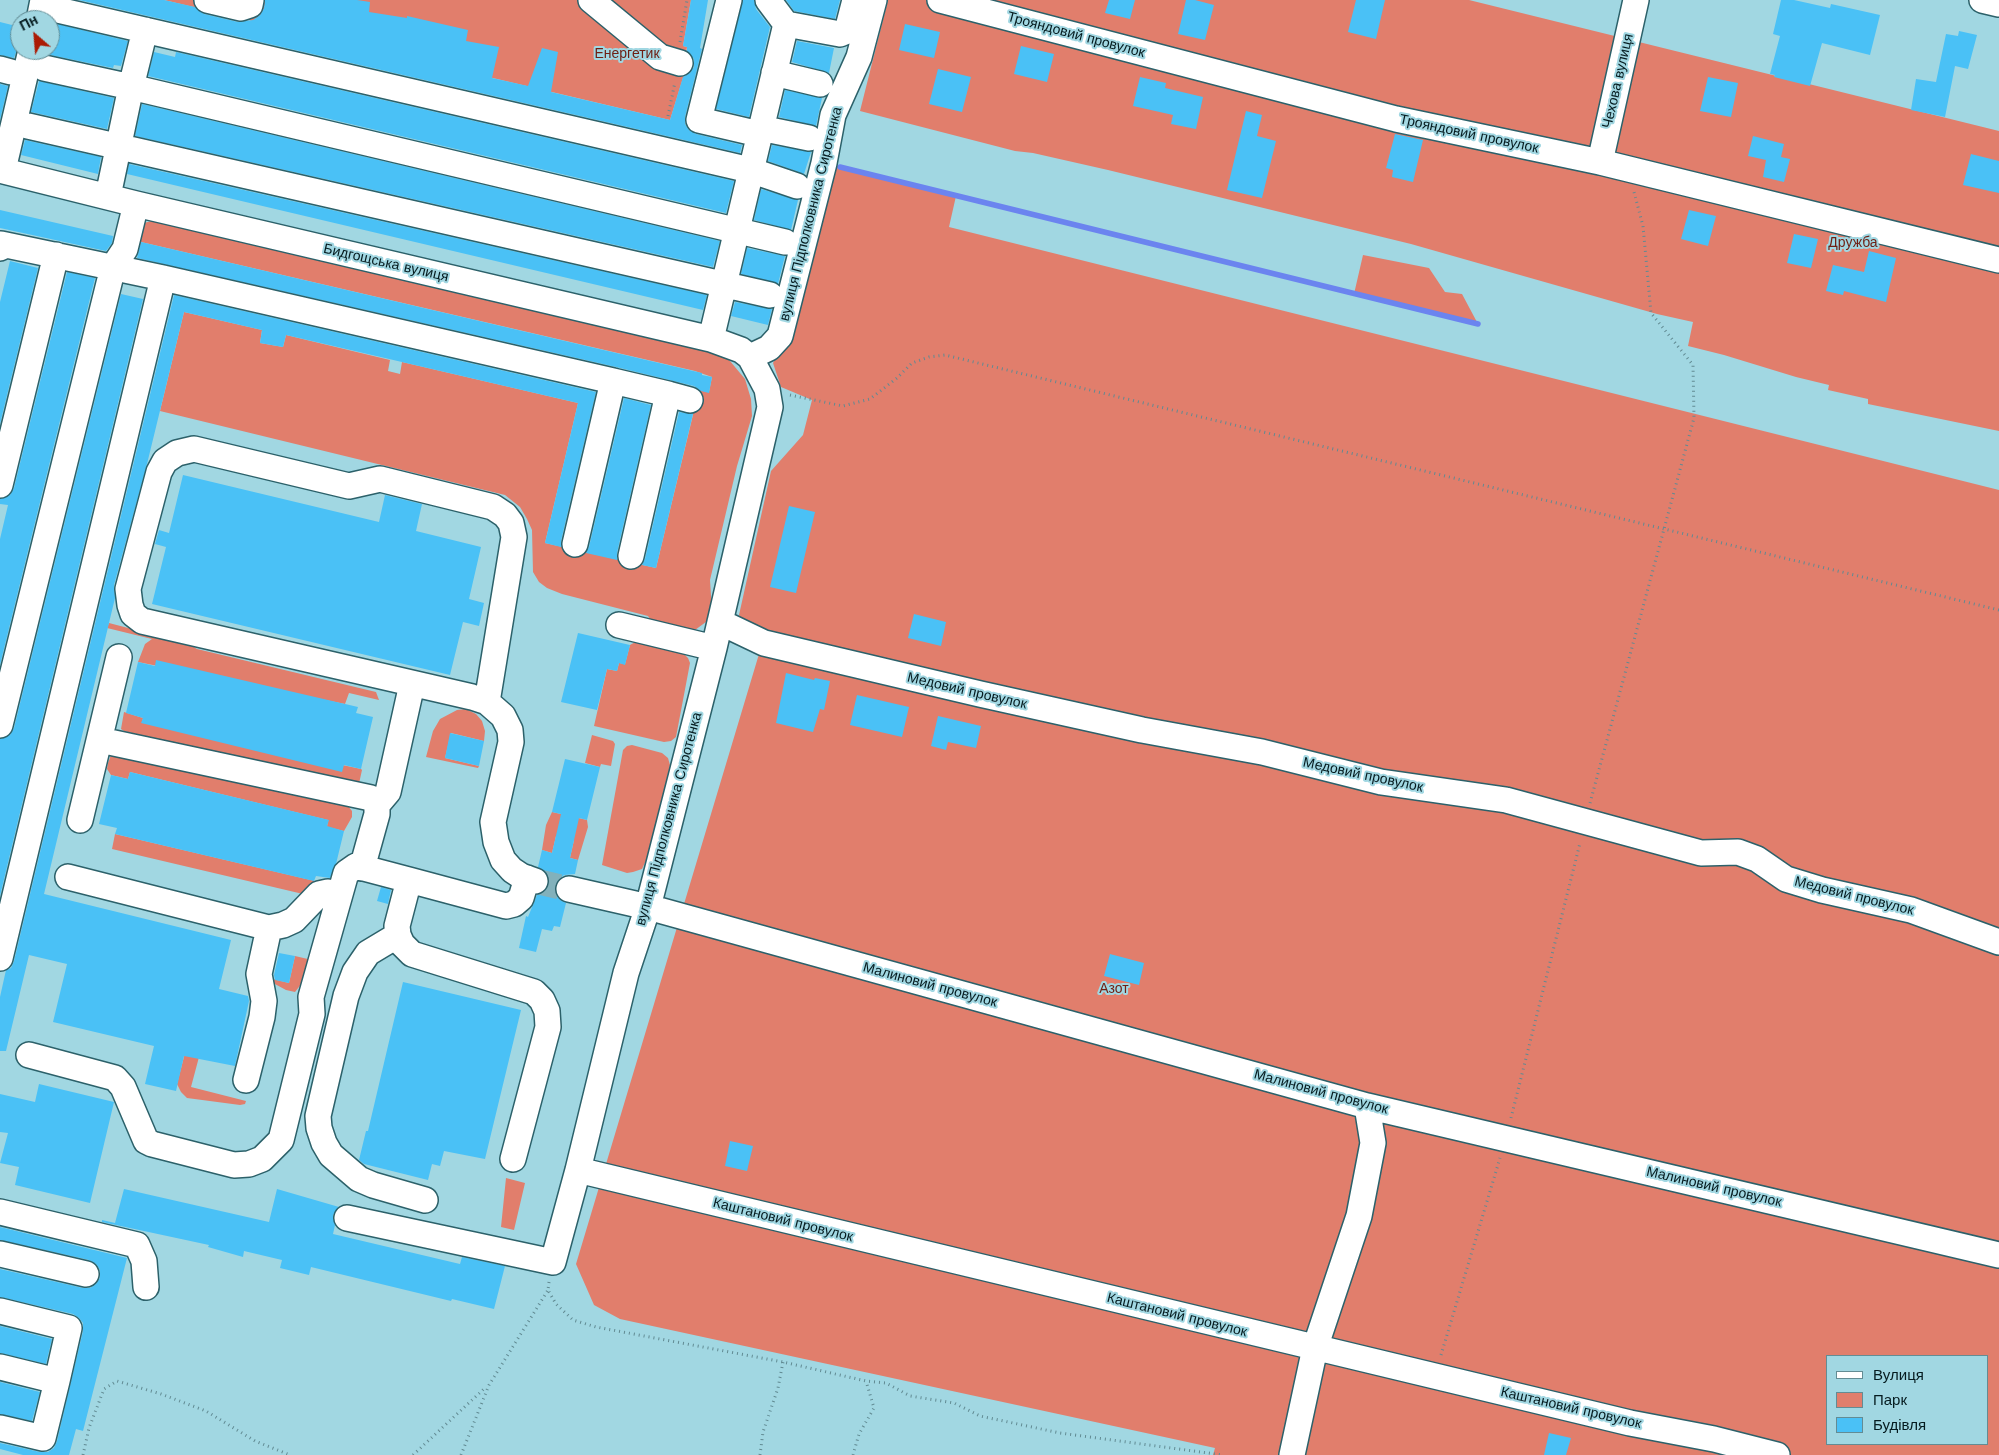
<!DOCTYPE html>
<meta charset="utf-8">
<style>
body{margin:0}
#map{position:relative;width:1999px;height:1455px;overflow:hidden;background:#a1d7e2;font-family:"Work Sans",sans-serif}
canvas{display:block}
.legend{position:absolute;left:1826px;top:1355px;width:162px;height:90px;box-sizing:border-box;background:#a1d7e2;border:1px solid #638c94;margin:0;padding:6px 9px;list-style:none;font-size:15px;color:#051b1f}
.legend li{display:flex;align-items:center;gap:10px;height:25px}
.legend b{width:25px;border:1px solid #638c94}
.north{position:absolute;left:10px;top:10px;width:50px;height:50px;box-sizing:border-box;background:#a1d7e2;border:1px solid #638c94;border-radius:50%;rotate:333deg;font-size:14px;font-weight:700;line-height:20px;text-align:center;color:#051b1f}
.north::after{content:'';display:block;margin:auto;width:18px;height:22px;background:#ab1b05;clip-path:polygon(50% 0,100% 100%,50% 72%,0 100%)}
</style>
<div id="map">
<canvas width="1999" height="1455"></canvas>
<ul class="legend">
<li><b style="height:6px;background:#fff"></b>Вулиця</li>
<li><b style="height:14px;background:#e17e6c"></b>Парк</li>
<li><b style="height:14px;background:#4ac1f6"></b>Будівля</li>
</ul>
<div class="north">Пн</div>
</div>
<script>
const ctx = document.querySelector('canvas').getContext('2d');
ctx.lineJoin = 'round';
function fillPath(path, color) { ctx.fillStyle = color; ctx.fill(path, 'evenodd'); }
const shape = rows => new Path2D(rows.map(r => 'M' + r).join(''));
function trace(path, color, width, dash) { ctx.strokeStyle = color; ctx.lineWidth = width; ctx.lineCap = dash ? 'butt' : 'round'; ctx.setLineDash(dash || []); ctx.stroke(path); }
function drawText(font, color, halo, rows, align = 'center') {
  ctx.font = font + ' "Work Sans",sans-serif'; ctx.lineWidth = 4; ctx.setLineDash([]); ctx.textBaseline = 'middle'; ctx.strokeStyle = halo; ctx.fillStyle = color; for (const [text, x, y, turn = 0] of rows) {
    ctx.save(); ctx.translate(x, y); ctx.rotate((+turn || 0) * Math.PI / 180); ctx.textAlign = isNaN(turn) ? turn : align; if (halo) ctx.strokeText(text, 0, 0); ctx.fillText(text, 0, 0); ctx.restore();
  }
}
fillPath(shape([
 [164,0,691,0,683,46,687,47,683,67,686,68,670,120],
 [888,0,1469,0,1999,131,1999,431,1868,404,1868,399,1828,390,1829,385,1796,377,1724,355,1688,346,1693,322,1657,314,1411,244,1108,170,1033,153,1015,151,860,111],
 [824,163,956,196,949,227,1999,490,1999,1455,1213,1455,1215,1448,620,1319,594,1305,576,1264,759,654,739,615,771,471,803,435,812,400,781,387,773,363,798,320],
 [1828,1356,1988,1356,1988,1444,1828,1444],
 [155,220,714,350,730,361,745,379,751,399,752,416,737,466,710,580,712,612,710,619,695,630,683,633,652,622,648,616,562,594,547,588,539,582,533,572,532,530,527,519,520,507,505,495,160,411,184,312,262,330,260,343,283,347,286,335,390,360,388,371,400,374,402,362,578,403,545,543,656,568,699,390,709,392,712,377,695,371,141,242,138,252,132,250,137,231,144,223],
 [1363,255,1429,268,1445,292,1462,294,1478,324,1354,294],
 [109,623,189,644,197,649,376,692,379,700,349,693,345,704,138,662,145,644,152,639,107,628],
 [637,641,678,648,688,658,690,663,676,737,671,741,664,742,594,726,607,669,617,671,619,663,625,664,630,645],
 [466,709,476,714,482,721,485,731,484,741,451,733,445,758,479,766,478,768,426,757,433,731,440,719,457,710],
 [124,712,143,718,142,722,361,769,362,770,358,788,124,731,121,729],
 [592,735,613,741,615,744,611,766,601,764,600,767,585,763],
 [632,745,662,753,668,758,670,765,648,856,642,869,633,872,627,873,602,865,623,750,627,746],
 [111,755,223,771,348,806,352,811,352,817,344,831,327,827,328,820,130,772,128,779,111,775,107,769,108,763],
 [552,812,587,820,588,827,578,860,570,858,574,840,556,836,552,853,542,850,546,825],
 [115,834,315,881,309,891,303,894,112,849],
 [295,956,312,960,306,978,295,992,286,990,273,983,273,979,289,983],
 [185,1053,199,1057,191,1087,246,1101,245,1104,240,1105,187,1098,181,1092,177,1084],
 [506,1178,525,1183,514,1230,501,1227]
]), '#e17e6c');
trace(shape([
 [840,167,1478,324]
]), '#6b84ef', 5.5);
fillPath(shape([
 [79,0,164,0,195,7,204,14,238,22,253,20,260,15,264,8,265,0,357,0,370,2,369,12,407,18,407,16,468,30,466,41,499,47,492,78,528,86,542,48,558,52,551,92,670,120,683,77,690,73,694,67,694,59,687,51,687,47,683,46,691,0,708,0,700,48,702,49,685,117,685,124,689,130,696,134,742,145,740,153],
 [743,0,754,0,756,9,770,27,749,117,716,109],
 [786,0,840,0,835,19,794,11],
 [1109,0,1135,0,1130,19,1105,13],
 [1186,0,1195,0,1214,5,1205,40,1178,34],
 [1356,0,1385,0,1376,39,1348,32],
 [1781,0,1794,0,1830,8,1831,4,1880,15,1870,55,1822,43,1810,86,1774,77,1775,75,1770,74,1780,36,1773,34],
 [0,22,20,27,20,41,14,58,0,55],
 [53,23,128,41,121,66,114,65,113,68,45,54,45,50,50,50,50,29],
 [905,24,940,32,934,58,899,50],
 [1959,31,1977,35,1968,69,1955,66,1945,117,1911,110,1916,79,1936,82,1946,34,1958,36],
 [797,41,834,48,829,73,792,62],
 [1021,46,1054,54,1047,82,1014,74],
 [154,52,175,57,176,52,734,181,726,213,148,76],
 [938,69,971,77,962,112,929,104],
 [1140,77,1166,83,1165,88,1203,97,1196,129,1171,124,1173,115,1133,106],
 [1708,77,1738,83,1731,117,1700,111],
 [39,81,114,98,107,129,31,112],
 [0,84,8,86,0,120],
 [785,90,822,98,816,126,779,117],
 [142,104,720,241,713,267,135,136],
 [1246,111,1262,115,1257,136,1276,141,1262,198,1227,190],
 [1395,134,1423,140,1413,182,1392,177,1393,170,1386,168],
 [1753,136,1784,144,1781,157,1790,159,1784,182,1763,177,1766,160,1748,156],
 [25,140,101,157,98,174,21,155],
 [772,145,811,152,804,174,768,161],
 [1971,154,1999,161,1999,193,1963,185],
 [129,164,707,295,703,310,127,174],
 [761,189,798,200,791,230,754,220],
 [0,210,113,236,112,243,106,251,0,228],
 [1689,210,1716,216,1708,246,1681,239],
 [1794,234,1818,239,1811,268,1787,263],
 [141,242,702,373,702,375,712,377,709,393,701,391,694,386,616,367,137,258],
 [747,248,785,256,778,284,741,274],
 [1869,251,1896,258,1886,302,1844,291,1843,295,1826,291,1833,265,1864,272],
 [10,261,38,268,0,424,0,302],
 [67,272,95,278,0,665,0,539,8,505,0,504,0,499,10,495,14,488],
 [121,294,143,299,0,896,0,739,10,735,14,728],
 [174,295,596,392,561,541,561,547,545,543,578,403,286,335,283,347,260,343,262,330,184,312,147,464,114,585,115,598,44,894,231,940,219,989,248,996,249,1001,235,1066,184,1056,176,1091,145,1084,154,1046,53,1022,67,964,29,955,6,1051,0,1051,0,997,6,970,11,968,14,961],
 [735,302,772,309,768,325,731,316],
 [624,398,651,405,617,553,617,560,586,553,589,547],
 [679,412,693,414,656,568,642,565,645,559],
 [183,475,379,522,385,495,422,504,416,531,481,547,469,599,484,603,479,626,463,622,450,675,152,604,166,547,155,544,159,530,169,533],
 [789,506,815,512,796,593,770,587],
 [914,614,946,622,941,646,908,638],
 [578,633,630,645,625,665,619,663,617,671,607,669,597,710,561,702],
 [156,660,358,707,356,713,373,717,361,769,344,765,342,772,141,723,143,718,126,713,138,662,155,666],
 [786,673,814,680,815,678,830,681,824,710,820,709,813,732,776,723],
 [857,695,909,707,902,737,850,725],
 [938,716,981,726,976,748,948,742,946,750,931,746],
 [450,733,484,741,479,766,445,758],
 [565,759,600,767,587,820,579,818,570,858,578,860,575,874,564,875,558,880,555,885,555,894,560,900,566,903,560,927,554,926,552,931,542,929,536,952,519,948,526,916,528,917,537,895,544,892,549,885,549,878,546,872,538,867,542,850,552,853,561,814,552,812],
 [130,772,329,820,327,826,344,831,336,864,330,878,316,876,314,881,115,834,117,828,99,824,111,775,128,779],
 [381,887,391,890,388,904,377,901],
 [279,953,295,956,289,983,275,980,274,975],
 [1110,954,1144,963,1139,985,1104,976],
 [403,982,521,1010,485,1159,444,1151,440,1166,432,1164,428,1180,364,1164,359,1160,366,1131,368,1131],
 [39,1084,114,1102,90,1203,15,1185,19,1167,0,1163,8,1133,0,1132,0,1094,35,1102],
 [730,1141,753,1146,747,1171,725,1166],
 [124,1189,269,1222,277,1189,339,1207,333,1215,335,1225,333,1234,460,1264,462,1257,505,1266,494,1309,452,1299,451,1301,311,1267,309,1275,280,1268,282,1260,244,1251,243,1257,208,1247,209,1245,102,1222,102,1220,115,1223],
 [0,1227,127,1258,83,1431,76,1429,69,1455,23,1455,0,1449,0,1443,40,1452,48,1452,54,1448,57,1441,83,1331,83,1323,79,1318,73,1314,0,1297,0,1269,83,1288,90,1288,96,1284,100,1278,100,1270,96,1264,89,1260,0,1240],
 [0,1326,52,1339,46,1364,0,1353],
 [0,1382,40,1392,32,1421,0,1414],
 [1549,1433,1571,1438,1566,1455,1544,1455]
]), '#4ac1f6');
trace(shape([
 [535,881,569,889]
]), '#82b1bb', 25, [25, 12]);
const minor = shape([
 [207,0,241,8,250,5,251,0],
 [591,0,660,57,680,63],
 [729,0,699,120,759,134],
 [940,0,1396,119,1600,162,1999,260],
 [1982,0,1999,4],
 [58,10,750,170,797,186],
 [39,20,43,0],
 [786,24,840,34,847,31,855,0],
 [44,68,131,87,145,30],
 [0,69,11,72],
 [774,73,820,84],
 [28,126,770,295],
 [760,128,809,138],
 [1600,162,1636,0],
 [0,170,136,204,711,339,741,350,750,357,767,389,770,407,714,648,648,907,626,973,578,1170,553,1262,347,1218],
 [3,170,31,50],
 [108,196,131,87,785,242],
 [0,248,1,244,163,278,613,381],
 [711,339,786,24,768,0],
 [750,357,769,348,780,336,824,163,833,115,859,57,874,0],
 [668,394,690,400],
 [0,485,56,255],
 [575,544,613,381,668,394,631,556],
 [720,622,764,643,980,694,1142,730,1262,752,1381,782,1506,800,1701,853,1738,852,1757,859,1786,879,1822,890,1911,910,1999,942],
 [619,625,714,648],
 [487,702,514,537,511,523,505,515,493,507,380,479,349,486,194,449,177,453,165,461,159,472,128,589,130,605,133,614,142,621,472,697,487,702,503,716,510,730,511,742,493,822,496,842,503,860,512,870,521,876,535,881],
 [0,725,113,267,125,249,136,204],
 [100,740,371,798,377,805,377,814,362,868],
 [377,805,388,792,412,684],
 [80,820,119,657],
 [68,877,269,928,283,925,294,920,319,894,328,892,339,894],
 [569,889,648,907,1367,1106,1999,1255],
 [398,935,368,953,355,972,346,996,318,1116,319,1128,324,1143,331,1155,359,1179,373,1185,425,1200],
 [0,958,163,278],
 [29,1055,115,1078,123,1087,146,1141,152,1144,234,1165,249,1164,262,1159,281,1140,312,1014,311,997,346,873,356,866,409,880],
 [246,1080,262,1017,264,1001,259,974,269,928],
 [513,1159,548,1027,547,1011,542,1000,534,992,412,954,402,944,398,935,397,926,409,880,506,906,514,904,521,898,527,878],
 [578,1170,1630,1423,1714,1439,1777,1455],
 [0,1212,137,1245,144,1261,146,1287],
 [0,1254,86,1274],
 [0,1311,69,1328,57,1381,0,1367],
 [0,1428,43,1438,57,1381],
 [1292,1455,1315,1348,1359,1216,1373,1143,1367,1106]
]);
trace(minor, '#2c616a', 28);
trace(shape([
 [680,42,687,0],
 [668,116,675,82],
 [790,395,843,406,870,399,897,378,912,363,929,357,945,355,1999,610],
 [1590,803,1694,418,1693,365,1651,313,1643,226,1634,192],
 [1511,1118,1580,843],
 [549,1282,548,1290,556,1304,573,1320,596,1327,783,1362,866,1381,886,1383,910,1396,954,1403,980,1416,1060,1433,1223,1455],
 [1441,1355,1500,1158],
 [83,1455,89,1428,104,1389,117,1381,161,1394,206,1411,255,1441,290,1455],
 [413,1455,486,1387],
 [461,1455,489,1385,548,1290],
 [760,1455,763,1432,778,1388,783,1362],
 [853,1455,859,1434,874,1408,866,1381]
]), '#618a92', 3, [1, 4]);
trace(minor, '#fff', 25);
drawText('14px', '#051b1f', '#a1d7e2', [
 ["Трояндовий провулок",1076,35,15],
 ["Чехова вулиця",1618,81,-77],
 ["Трояндовий провулок",1469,134,12],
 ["вулиця Підполковника Сиротенка",811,214,-76],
 ["Бидгощська вулиця",386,263,13],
 ["Медовий провулок",967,691,13],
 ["Медовий провулок",1363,775,12],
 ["вулиця Підполковника Сиротенка",669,819,-75],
 ["Медовий провулок",1854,896,14],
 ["Малиновий провулок",930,985,15],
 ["Малиновий провулок",1321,1092,15],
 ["Малиновий провулок",1714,1187,13],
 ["Каштановий провулок",783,1220,14],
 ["Каштановий провулок",1177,1315,14],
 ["Каштановий провулок",1571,1408,13]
]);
drawText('14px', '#6e1f13', '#a1d7e2', [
 ["Енергетик",627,54],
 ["Дружба",1853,243],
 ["Азот",1114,989]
]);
</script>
